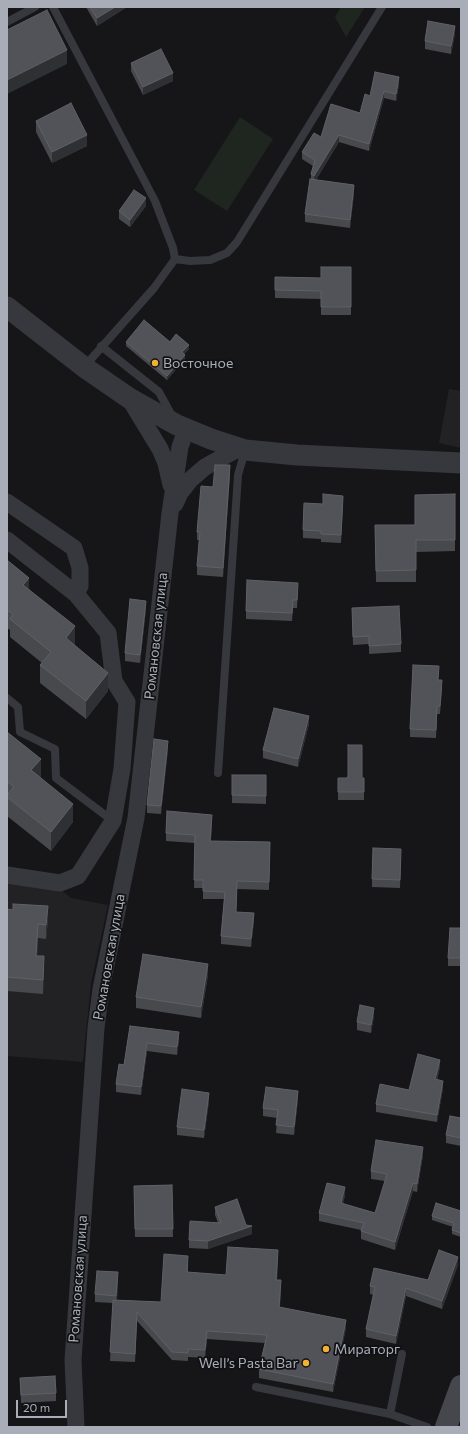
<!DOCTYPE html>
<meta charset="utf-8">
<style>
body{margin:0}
#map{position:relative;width:468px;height:1434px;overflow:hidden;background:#161618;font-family:Commissioner,sans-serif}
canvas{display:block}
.frame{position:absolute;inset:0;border:8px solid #a8adb8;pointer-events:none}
.scale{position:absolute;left:16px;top:1400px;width:51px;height:18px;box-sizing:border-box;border:2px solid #a8adb8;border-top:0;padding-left:5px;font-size:12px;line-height:14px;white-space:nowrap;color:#a8adb8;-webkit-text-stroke:3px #111113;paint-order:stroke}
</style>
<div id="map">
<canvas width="468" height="1434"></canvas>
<div class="frame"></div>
<div class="scale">20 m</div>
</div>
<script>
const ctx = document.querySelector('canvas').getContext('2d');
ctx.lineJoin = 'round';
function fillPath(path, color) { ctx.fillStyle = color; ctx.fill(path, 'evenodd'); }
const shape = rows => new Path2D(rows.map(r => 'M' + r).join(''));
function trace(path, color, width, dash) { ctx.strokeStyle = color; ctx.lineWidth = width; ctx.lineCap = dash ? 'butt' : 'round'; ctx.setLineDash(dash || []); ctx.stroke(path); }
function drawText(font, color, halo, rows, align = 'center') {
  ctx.font = font + ' Commissioner,sans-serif'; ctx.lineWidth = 3.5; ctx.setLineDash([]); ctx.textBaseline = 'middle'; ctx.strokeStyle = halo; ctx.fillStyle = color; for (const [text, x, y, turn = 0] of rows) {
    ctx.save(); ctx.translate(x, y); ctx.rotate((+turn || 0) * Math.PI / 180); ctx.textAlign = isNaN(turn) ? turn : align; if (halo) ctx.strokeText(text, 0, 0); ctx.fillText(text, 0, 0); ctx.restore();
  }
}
fillPath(shape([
 [449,389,461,391,461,448,439,443],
 [7,883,60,889,71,898,108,905,91,984,83,1062,7,1056]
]), '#222225');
fillPath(shape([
 [341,7,365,7,346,37,335,17],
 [240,117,273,139,227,211,194,190]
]), '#1e261f');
trace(shape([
 [53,7,155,201,173,248,175,259,154,288,84,367],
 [7,22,35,7],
 [175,259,190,261,210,260,227,253,237,242,382,7],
 [101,346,159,392,172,416],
 [7,698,18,707,20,732,55,749,56,778,113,821],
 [218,773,238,475,245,451],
 [256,1387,390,1414,427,1427],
 [390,1414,402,1354]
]), '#37383d', 8);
trace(shape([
 [129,398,160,449,166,463,171,485],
 [7,502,74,548,80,568,80,586,76,594],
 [175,504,180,493,190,480,205,467,239,448],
 [7,540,76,594,108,633,114,681,127,702,122,769,113,821,78,876,60,883,7,875],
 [76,1427,73,1360,96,1028,101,989,136,818,170,513,180,447,186,430]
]), '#37383d', 17);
trace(shape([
 [7,307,84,367,129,398,177,425,211,439,245,450,297,455,461,463]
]), '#37383d', 21);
trace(shape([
 [446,1427,461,1386]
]), '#45474d', 22);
fillPath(shape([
 [86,7,127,7,97,26],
 [455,34,451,54,425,49,425,41],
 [131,63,173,81,143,95,131,71],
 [399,84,396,101,384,98,369,151,339,142,316,180,354,193,350,228,305,222,305,214,311,179,311,174,313,166,302,159,302,152,321,137,360,113,370,96],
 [36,121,87,146,52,163,36,132],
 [146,206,130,227,119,219,119,211],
 [351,267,351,315,321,315,321,299,275,298,275,277,321,278],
 [126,342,170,342,189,349,184,354,185,359,167,380,126,346],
 [230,474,223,577,197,575,197,566,199,540,197,540,197,532,213,487],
 [455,494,455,551,416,552,416,582,376,582,375,525,415,525],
 [323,504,343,504,341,543,321,542,321,539,303,538,303,530],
 [7,560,29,589,75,645,75,646,108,691,86,719,40,683,40,665,42,663,10,637,10,630,7,628],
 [298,591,297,608,293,608,292,621,246,619,246,611],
 [352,608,401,644,401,652,369,654,369,644,353,645],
 [146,609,140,663,125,661,125,653],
 [439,680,442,688,440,714,437,714,436,738,410,737,410,729],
 [309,724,298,767,263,758,263,750],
 [7,732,73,822,51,851,7,816],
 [168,749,161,814,147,813,147,805],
 [266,775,266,804,232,803,232,795],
 [338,778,364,778,364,800,338,800],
 [212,822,211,841,270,842,269,890,237,889,236,912,254,921,251,947,221,944,221,936,224,899,203,899,203,888,194,888,195,843,166,841,166,833],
 [401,857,400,888,372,887,372,879],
 [7,909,48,920,46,939,38,938,37,956,44,970,43,994,7,991],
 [461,928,461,966,448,966,448,958],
 [208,975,201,1018,136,1008,136,997],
 [374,1016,371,1033,357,1030,357,1022],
 [130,1026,179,1040,177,1055,147,1051,141,1095,116,1092,116,1084,124,1065],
 [440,1067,437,1080,443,1089,437,1122,376,1112,376,1104,409,1090],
 [298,1099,294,1135,276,1133,277,1118,263,1116,263,1108],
 [209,1101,204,1138,177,1135,177,1127],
 [461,1118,461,1146,446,1143,446,1135],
 [423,1155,417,1192,413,1191,395,1250,361,1239,361,1230,319,1221,319,1213,345,1195,343,1204,375,1213,385,1181,371,1179,371,1171],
 [172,1185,173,1237,135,1237,134,1186],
 [215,1207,246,1225,252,1234,208,1249,189,1248,189,1240,218,1223,215,1215],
 [461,1211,461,1237,452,1234,452,1230,453,1227,432,1220,432,1216],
 [278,1259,277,1280,281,1288,280,1307,346,1328,333,1392,259,1378,259,1369,265,1343,207,1339,205,1358,188,1357,188,1361,172,1360,137,1321,135,1362,110,1361,113,1303,95,1302,95,1294,118,1280,117,1300,161,1302,188,1264,188,1273,226,1275],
 [458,1265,442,1309,406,1296,396,1344,366,1337,366,1329,374,1295,370,1294,370,1286,428,1280],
 [20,1378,56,1393,56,1401,21,1403]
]), '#47494d');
fillPath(shape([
 [115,7,127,7,97,26,97,18],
 [455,26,455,34,451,54,451,46],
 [67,50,67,64,7,94,7,80],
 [173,73,173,81,143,95,143,87],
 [399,77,399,84,396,101,396,94],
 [384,91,384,98,369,151,369,144],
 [87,135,87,146,52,163,52,152],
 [339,135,339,142,314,183,314,176],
 [354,185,354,193,350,228,350,220],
 [146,198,146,206,130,227,130,220],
 [189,345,189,349,182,356,182,352],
 [185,355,185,359,167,380,167,376],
 [230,465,230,474,223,577,223,568],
 [343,496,343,504,341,543,341,535],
 [29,578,29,596,23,585],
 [146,601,146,609,140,663,140,655],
 [75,626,75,645,66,657,66,638],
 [108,673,108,691,86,719,86,701],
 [309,716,309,724,298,767,298,759],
 [168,741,168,749,161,814,161,806],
 [41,759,41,777,31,789,31,770],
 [73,804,73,822,51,851,51,832],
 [212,815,212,822,210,849,210,841],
 [48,906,48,920,46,939,46,925],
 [254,913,254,921,251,947,251,939],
 [38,924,38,938,36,970,36,956],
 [44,956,44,970,43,994,43,980],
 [208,964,208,975,201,1018,201,1007],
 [374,1008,374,1016,371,1033,371,1025],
 [179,1032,179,1040,177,1055,177,1047],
 [147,1043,147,1051,141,1095,141,1087],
 [440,1060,440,1067,435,1087,435,1079],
 [443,1081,443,1089,437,1122,437,1115],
 [298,1091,298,1099,294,1135,294,1127],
 [209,1093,209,1101,204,1138,204,1130],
 [423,1147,423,1155,417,1192,417,1184],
 [413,1183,413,1191,395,1250,395,1242],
 [345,1187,345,1195,341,1211,341,1203],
 [252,1226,252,1234,208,1249,208,1241],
 [278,1250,278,1259,276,1288,276,1280],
 [458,1257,458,1265,442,1309,442,1301],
 [118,1272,118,1280,116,1303,116,1296],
 [281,1280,281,1288,279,1316,279,1307],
 [406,1288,406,1296,396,1344,396,1336],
 [137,1312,137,1321,135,1362,135,1354],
 [346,1320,346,1328,333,1392,333,1384],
 [207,1331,207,1339,205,1358,205,1350]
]), '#2f3033');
const building = shape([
 [90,7,115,7,97,18,90,7],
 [47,10,67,50,7,80,7,30,47,10],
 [428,21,455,26,451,46,425,41,428,21],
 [161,49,173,73,143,87,131,63,161,49],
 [375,72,399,77,396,94,384,91,369,144,339,135,314,176,311,174,315,160,302,152,314,133,321,137,331,104,360,113,365,94,370,96,375,72],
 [71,103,87,135,52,152,36,121,71,103],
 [310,179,354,185,350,220,305,214,310,179],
 [134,190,146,198,130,220,119,211,134,190],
 [321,267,351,267,351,307,321,307,321,291,275,290,275,277,321,278,321,267],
 [144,320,170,342,176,334,189,345,182,352,185,355,167,376,126,342,144,320],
 [215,465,230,465,223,568,197,566,200,532,197,532,201,486,213,487,215,465],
 [323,494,343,496,341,535,321,534,321,531,303,530,304,503,323,504,323,494],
 [455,494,455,540,416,540,416,570,376,571,375,525,415,525,415,495,455,494],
 [7,560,29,578,23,585,75,626,66,638,108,673,86,701,40,665,51,652,10,619,13,614,7,610,7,560],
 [247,580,298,583,297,600,293,600,292,613,246,611,247,580],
 [130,599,146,601,140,655,125,653,130,599],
 [399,606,401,644,369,646,369,636,353,637,352,608,399,606],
 [413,665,439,666,438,680,442,680,440,706,437,706,436,730,410,729,413,665],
 [274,708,309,716,298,759,263,750,274,708],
 [7,732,41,759,31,770,73,804,51,832,7,797,7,795,14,787,7,781,7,732],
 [154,739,168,741,161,806,147,805,154,739],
 [348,745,362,745,362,778,364,778,364,792,338,792,338,778,347,778,348,776,348,745],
 [232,775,266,775,266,796,232,795,232,775],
 [167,811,212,815,210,841,270,842,269,882,237,881,236,912,254,913,251,939,221,936,225,892,203,891,203,880,194,880,195,835,166,833,167,811],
 [373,848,401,849,400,880,372,879,373,848],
 [13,904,48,906,46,925,38,924,36,956,44,956,43,980,7,977,7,909,13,910,13,904],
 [450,928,461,928,461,958,448,958,450,928],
 [143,954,208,964,201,1007,136,997,143,954],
 [360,1005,374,1008,371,1025,357,1022,360,1005],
 [130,1026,179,1032,177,1047,147,1043,141,1087,116,1084,119,1064,124,1065,130,1026],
 [418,1054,440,1060,435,1079,443,1081,437,1115,376,1104,380,1084,409,1090,418,1054],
 [266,1087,298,1091,294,1127,276,1125,278,1110,263,1108,266,1087],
 [182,1089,209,1093,204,1130,177,1127,182,1089],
 [450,1116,461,1118,461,1138,446,1135,450,1116],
 [376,1140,423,1147,417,1184,413,1183,395,1242,361,1231,364,1223,319,1213,327,1183,345,1187,341,1203,375,1213,387,1174,371,1171,376,1140],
 [172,1185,173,1229,135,1229,134,1186,172,1185],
 [237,1199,246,1225,252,1226,208,1241,189,1240,190,1221,221,1223,215,1207,237,1199],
 [436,1203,461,1211,461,1233,452,1230,454,1223,432,1216,436,1203],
 [228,1247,278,1250,276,1280,281,1280,279,1307,346,1320,333,1384,259,1369,267,1335,207,1331,205,1350,188,1349,188,1353,172,1352,137,1312,135,1354,110,1352,113,1300,161,1302,164,1254,188,1256,187,1272,226,1275,228,1247],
 [439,1250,458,1257,442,1301,406,1288,396,1336,366,1329,375,1287,370,1286,374,1268,428,1280,439,1250],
 [97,1271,118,1272,116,1296,95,1294,97,1271],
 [55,1376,56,1393,21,1395,20,1378,55,1376]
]);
fillPath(building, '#525359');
trace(building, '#5f6168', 1);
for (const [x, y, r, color] of [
 [155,363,4,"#f2b134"],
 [326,1349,4,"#f2b134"],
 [306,1363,4,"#f2b134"]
]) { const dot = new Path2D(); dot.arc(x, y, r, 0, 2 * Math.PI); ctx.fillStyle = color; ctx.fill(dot); trace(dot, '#111113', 1.5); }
drawText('14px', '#a8adb8', '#111113', [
 ["Восточное",163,363],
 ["Мираторг",334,1349],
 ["Well’s Pasta Bar",298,1363,"right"]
], 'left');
drawText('14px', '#a8adb8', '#111113', [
 ["Романовская улица",156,636,-84],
 ["Романовская улица",109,957,-80],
 ["Романовская улица",78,1279,-86]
]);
</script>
